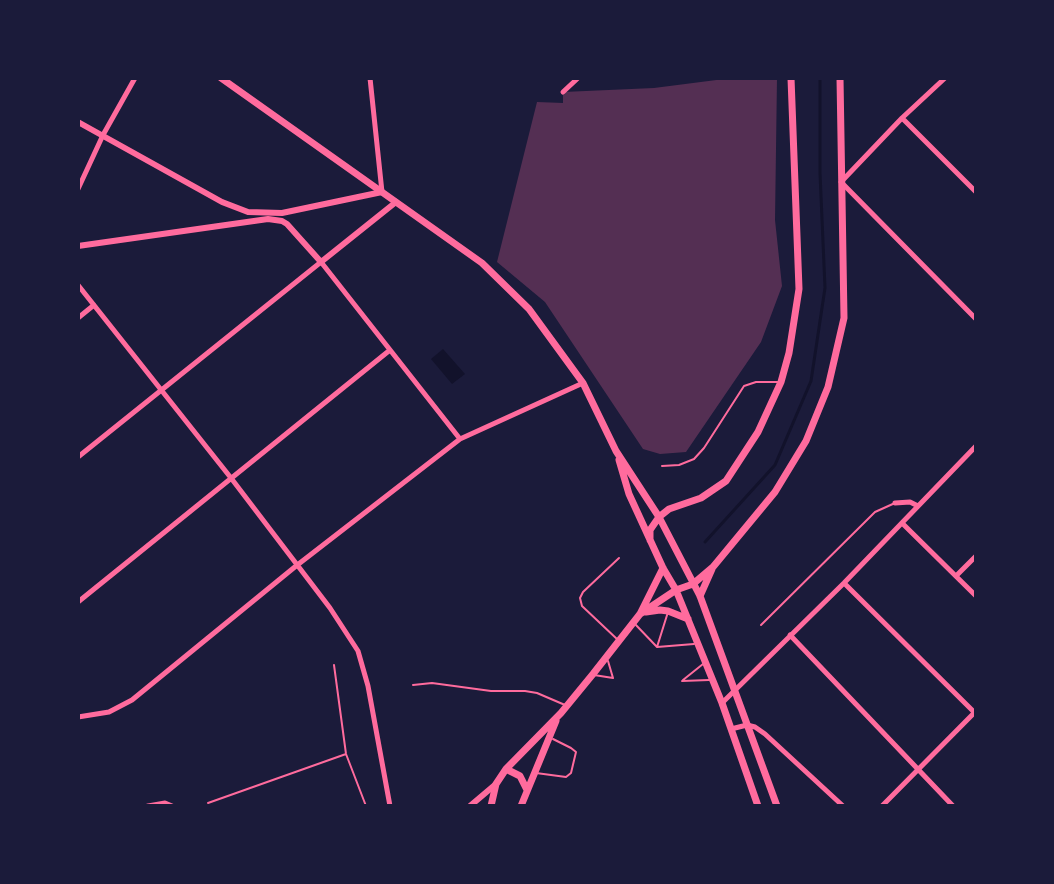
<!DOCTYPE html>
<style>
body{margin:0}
#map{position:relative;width:1054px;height:884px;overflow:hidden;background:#1b1b3a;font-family:Lora,serif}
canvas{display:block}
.frame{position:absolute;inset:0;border:80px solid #1b1b3a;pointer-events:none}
</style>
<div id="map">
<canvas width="1054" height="884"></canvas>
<div class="frame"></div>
</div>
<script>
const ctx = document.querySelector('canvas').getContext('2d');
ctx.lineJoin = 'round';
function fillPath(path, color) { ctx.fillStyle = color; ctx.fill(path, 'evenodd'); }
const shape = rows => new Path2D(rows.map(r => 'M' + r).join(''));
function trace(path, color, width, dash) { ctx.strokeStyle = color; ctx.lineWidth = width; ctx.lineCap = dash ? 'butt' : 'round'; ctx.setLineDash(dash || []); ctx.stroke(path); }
fillPath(shape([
 [443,349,465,374,452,384,431,359]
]), '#12122b');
trace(shape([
 [705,542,775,465,811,381,825,288,820,173,820,78]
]), '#12122b', 3);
fillPath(shape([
 [732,78,777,78,775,220,782,286,761,342,686,452,660,454,643,449,545,302,497,262,537,102,563,103,563,92,654,88]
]), '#542f53');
trace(shape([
 [662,466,679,465,694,459,704,448,744,386,756,382,779,382],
 [668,612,657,647,694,644],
 [634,623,657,647],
 [761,625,875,512,895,503],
 [618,640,582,606,580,598,583,592,619,558],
 [334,665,346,754,366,806],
 [594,675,613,678,608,661],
 [683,680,703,664],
 [682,681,709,680],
 [413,685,432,683,491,691,525,691,537,693,565,705],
 [536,773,566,777,571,773,576,752,571,748,553,739],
 [208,803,346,754]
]), '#ff6b9d', 2);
trace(shape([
 [370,78,382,192],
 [945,78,902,118,841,182,976,319],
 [563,92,578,78],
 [902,118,976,192],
 [78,189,103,135,135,78],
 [78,285,231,478,330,608,358,651,368,686,390,806],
 [78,318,94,305],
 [78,457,321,262,460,439],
 [895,503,910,502,918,506],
 [902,523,976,596],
 [956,576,976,556],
 [844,583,976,714],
 [78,602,390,350],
 [790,635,953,806],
 [722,703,844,583,976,446],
 [78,717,109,712,132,700,296,566,460,439,583,383],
 [731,729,747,725,755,727,765,734,843,806],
 [148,806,165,803,172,806],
 [882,806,976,711]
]), '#ff6b9d', 5);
trace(shape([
 [78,122,222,202,248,212,282,213,382,192],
 [78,246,268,219,282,221,287,224,321,262,396,202],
 [470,806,496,784]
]), '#ff6b9d', 6);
trace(shape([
 [221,78,482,263,529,309,583,383,616,451,659,517,700,596,777,806],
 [619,460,629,494,663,568,676,590,722,703,758,806],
 [650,540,650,530,659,517,669,509,701,498,726,481,758,432,781,382,789,353,799,289,791,78],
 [700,596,712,569],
 [646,612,660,610,668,611,688,619],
 [640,614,676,590,693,584,713,567,775,492,806,441,828,387,844,318,840,78],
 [506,769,520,776,527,790],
 [491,806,496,784,506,769,561,713,593,674,640,614,663,568],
 [521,806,556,721]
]), '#ff6b9d', 7);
</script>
